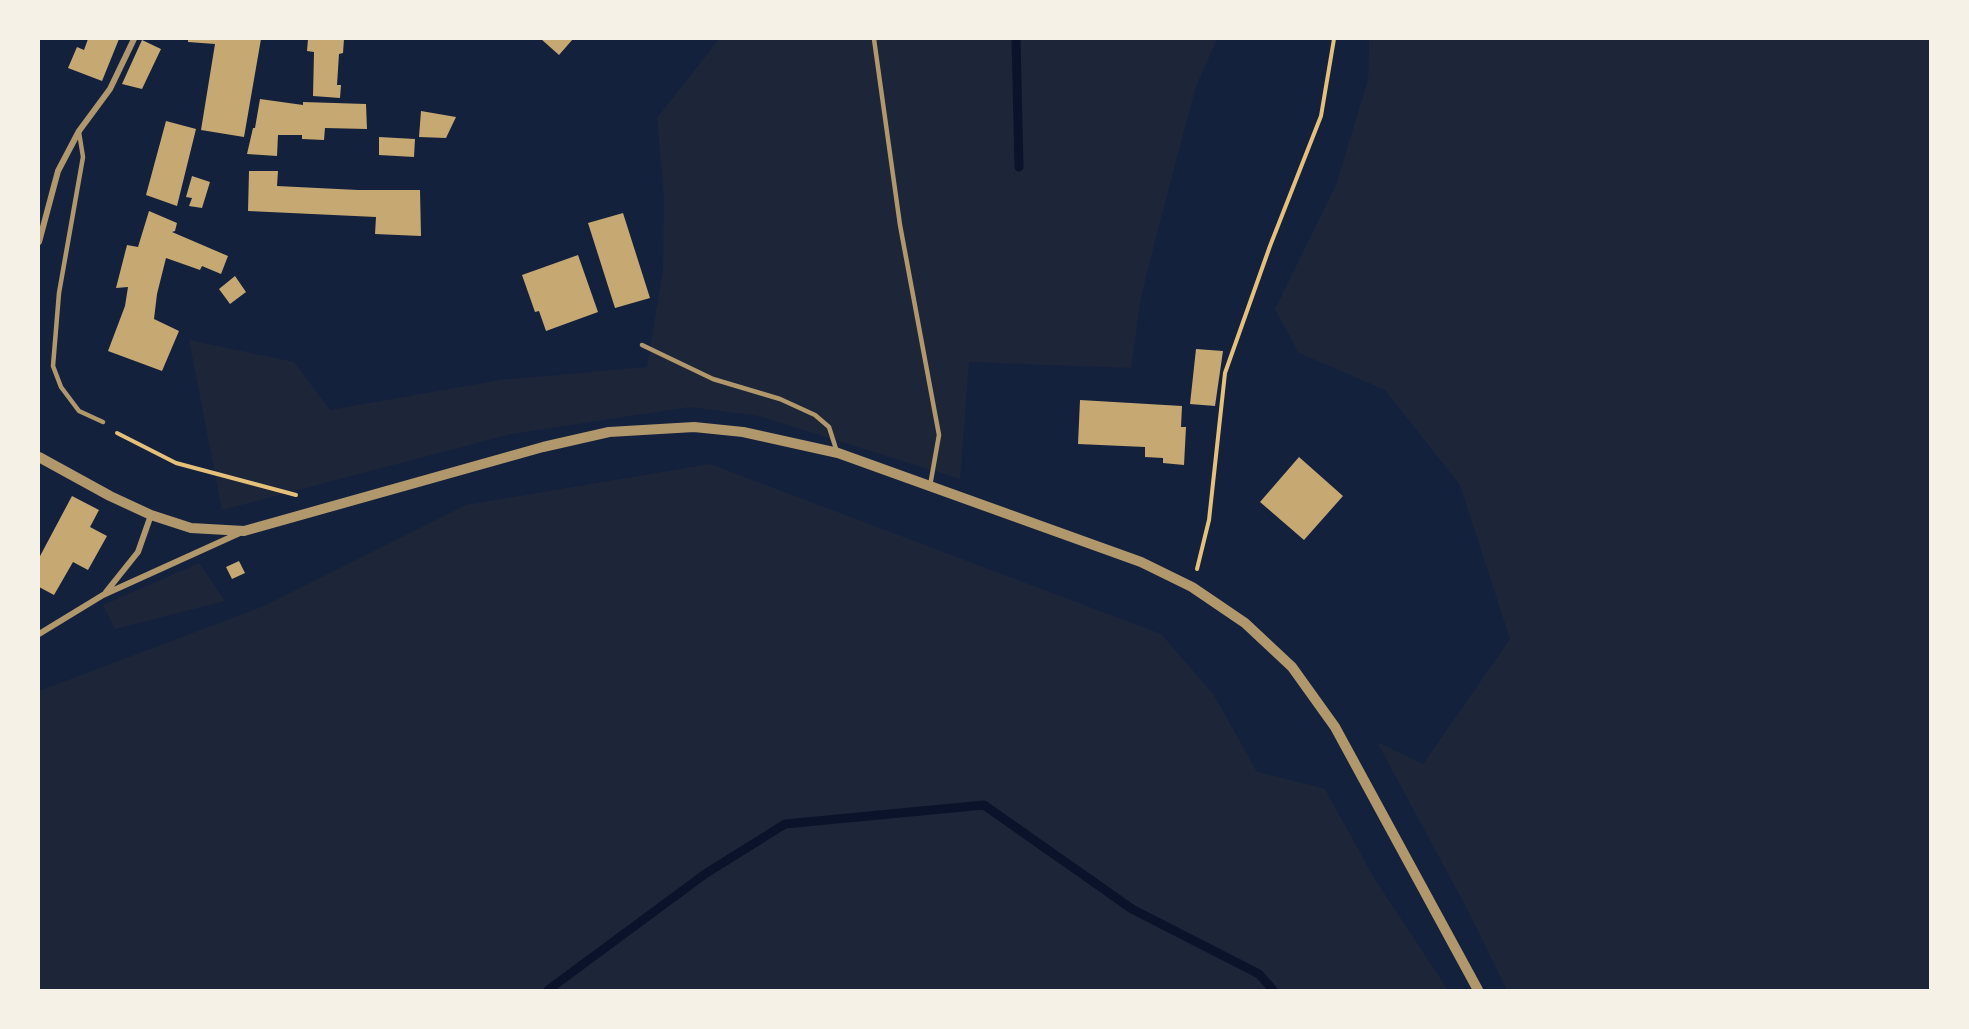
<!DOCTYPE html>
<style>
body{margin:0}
#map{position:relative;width:1969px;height:1029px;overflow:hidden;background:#14213d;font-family:Figtree,sans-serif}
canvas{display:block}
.frame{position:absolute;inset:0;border:40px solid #f6f1e7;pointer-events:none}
</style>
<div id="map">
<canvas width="1969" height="1029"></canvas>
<div class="frame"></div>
</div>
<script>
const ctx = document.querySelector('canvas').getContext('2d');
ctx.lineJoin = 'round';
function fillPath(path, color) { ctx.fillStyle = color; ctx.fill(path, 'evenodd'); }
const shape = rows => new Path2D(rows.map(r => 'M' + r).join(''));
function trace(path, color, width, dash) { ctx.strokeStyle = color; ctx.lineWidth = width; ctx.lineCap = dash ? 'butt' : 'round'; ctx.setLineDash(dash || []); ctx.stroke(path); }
fillPath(shape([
 [719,39,1217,39,1196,86,1159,225,1141,297,1131,368,969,362,960,479,759,416,690,407,511,434,222,510,189,340,294,362,330,410,500,380,647,367,663,270,664,197,657,118],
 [1369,39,1930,39,1930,990,1507,990,1465,905,1377,742,1423,764,1510,639,1460,485,1385,390,1299,353,1275,309,1336,185,1368,80],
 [710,464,1161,634,1214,695,1257,772,1325,789,1374,878,1448,990,39,990,39,691,264,606,466,505],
 [199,563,225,601,115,629,103,605]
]), '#1d2539');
trace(shape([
 [1016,39,1019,167],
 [548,990,705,874,785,824,984,805,1132,909,1259,974,1273,990]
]), '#0b132b', 9);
fillPath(shape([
 [88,39,119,39,102,81,68,68,77,47,84,50],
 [188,39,261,39,244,137,201,130,215,44,188,42],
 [308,39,344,39,343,53,339,54,337,85,341,85,340,98,313,96,314,52,307,51],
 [541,39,573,39,559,55],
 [142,40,161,49,142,89,122,84],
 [260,99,303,105,303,102,366,104,367,129,325,128,324,140,302,139,302,135,278,135,277,156,247,154,253,128,255,128],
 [421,111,456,117,446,138,419,137],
 [166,121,196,129,177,206,146,195],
 [379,137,415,139,414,157,379,155],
 [249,171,278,171,277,186,358,190,420,190,421,236,375,234,376,217,248,211],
 [192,176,210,182,202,208,189,206,192,198,186,197],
 [149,211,177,223,175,231,172,232,228,256,221,274,202,266,200,270,166,258,157,294,154,319,179,331,162,371,108,351,125,306,128,287,116,288,127,245,138,247],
 [623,213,650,298,615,308,588,223],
 [578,255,598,312,546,331,539,311,535,312,522,275],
 [235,276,246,292,230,304,219,289],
 [1196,349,1223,351,1215,406,1190,404],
 [1080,400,1182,406,1181,427,1186,427,1184,465,1163,463,1163,458,1145,457,1145,447,1078,444],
 [1299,457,1343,496,1304,540,1260,502],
 [72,496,99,510,90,527,107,536,88,570,73,562,54,595,39,587,39,558],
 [239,561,245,573,232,579,226,567]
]), '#c6a872');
trace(shape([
 [117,433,176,463,296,495],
 [1197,569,1209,520,1225,373,1270,246,1321,116,1334,39]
]), '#e5c07b', 4);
trace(shape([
 [874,39,900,225,939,435,930,486],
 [79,132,83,157,59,293,53,366,61,387,79,411,103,422],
 [642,345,713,379,780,399,815,415,829,427,837,452]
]), '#b1986c', 4.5);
trace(shape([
 [39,242,58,171,79,131,110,89,134,39],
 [106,592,138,552,151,515],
 [39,634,103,595,242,532]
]), '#b1986c', 6);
trace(shape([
 [39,457,110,496,151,515,191,528,244,531,543,447,609,432,694,427,743,432,838,453,1141,562,1192,587,1245,623,1292,667,1335,727,1478,990]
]), '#b1986c', 10);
</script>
